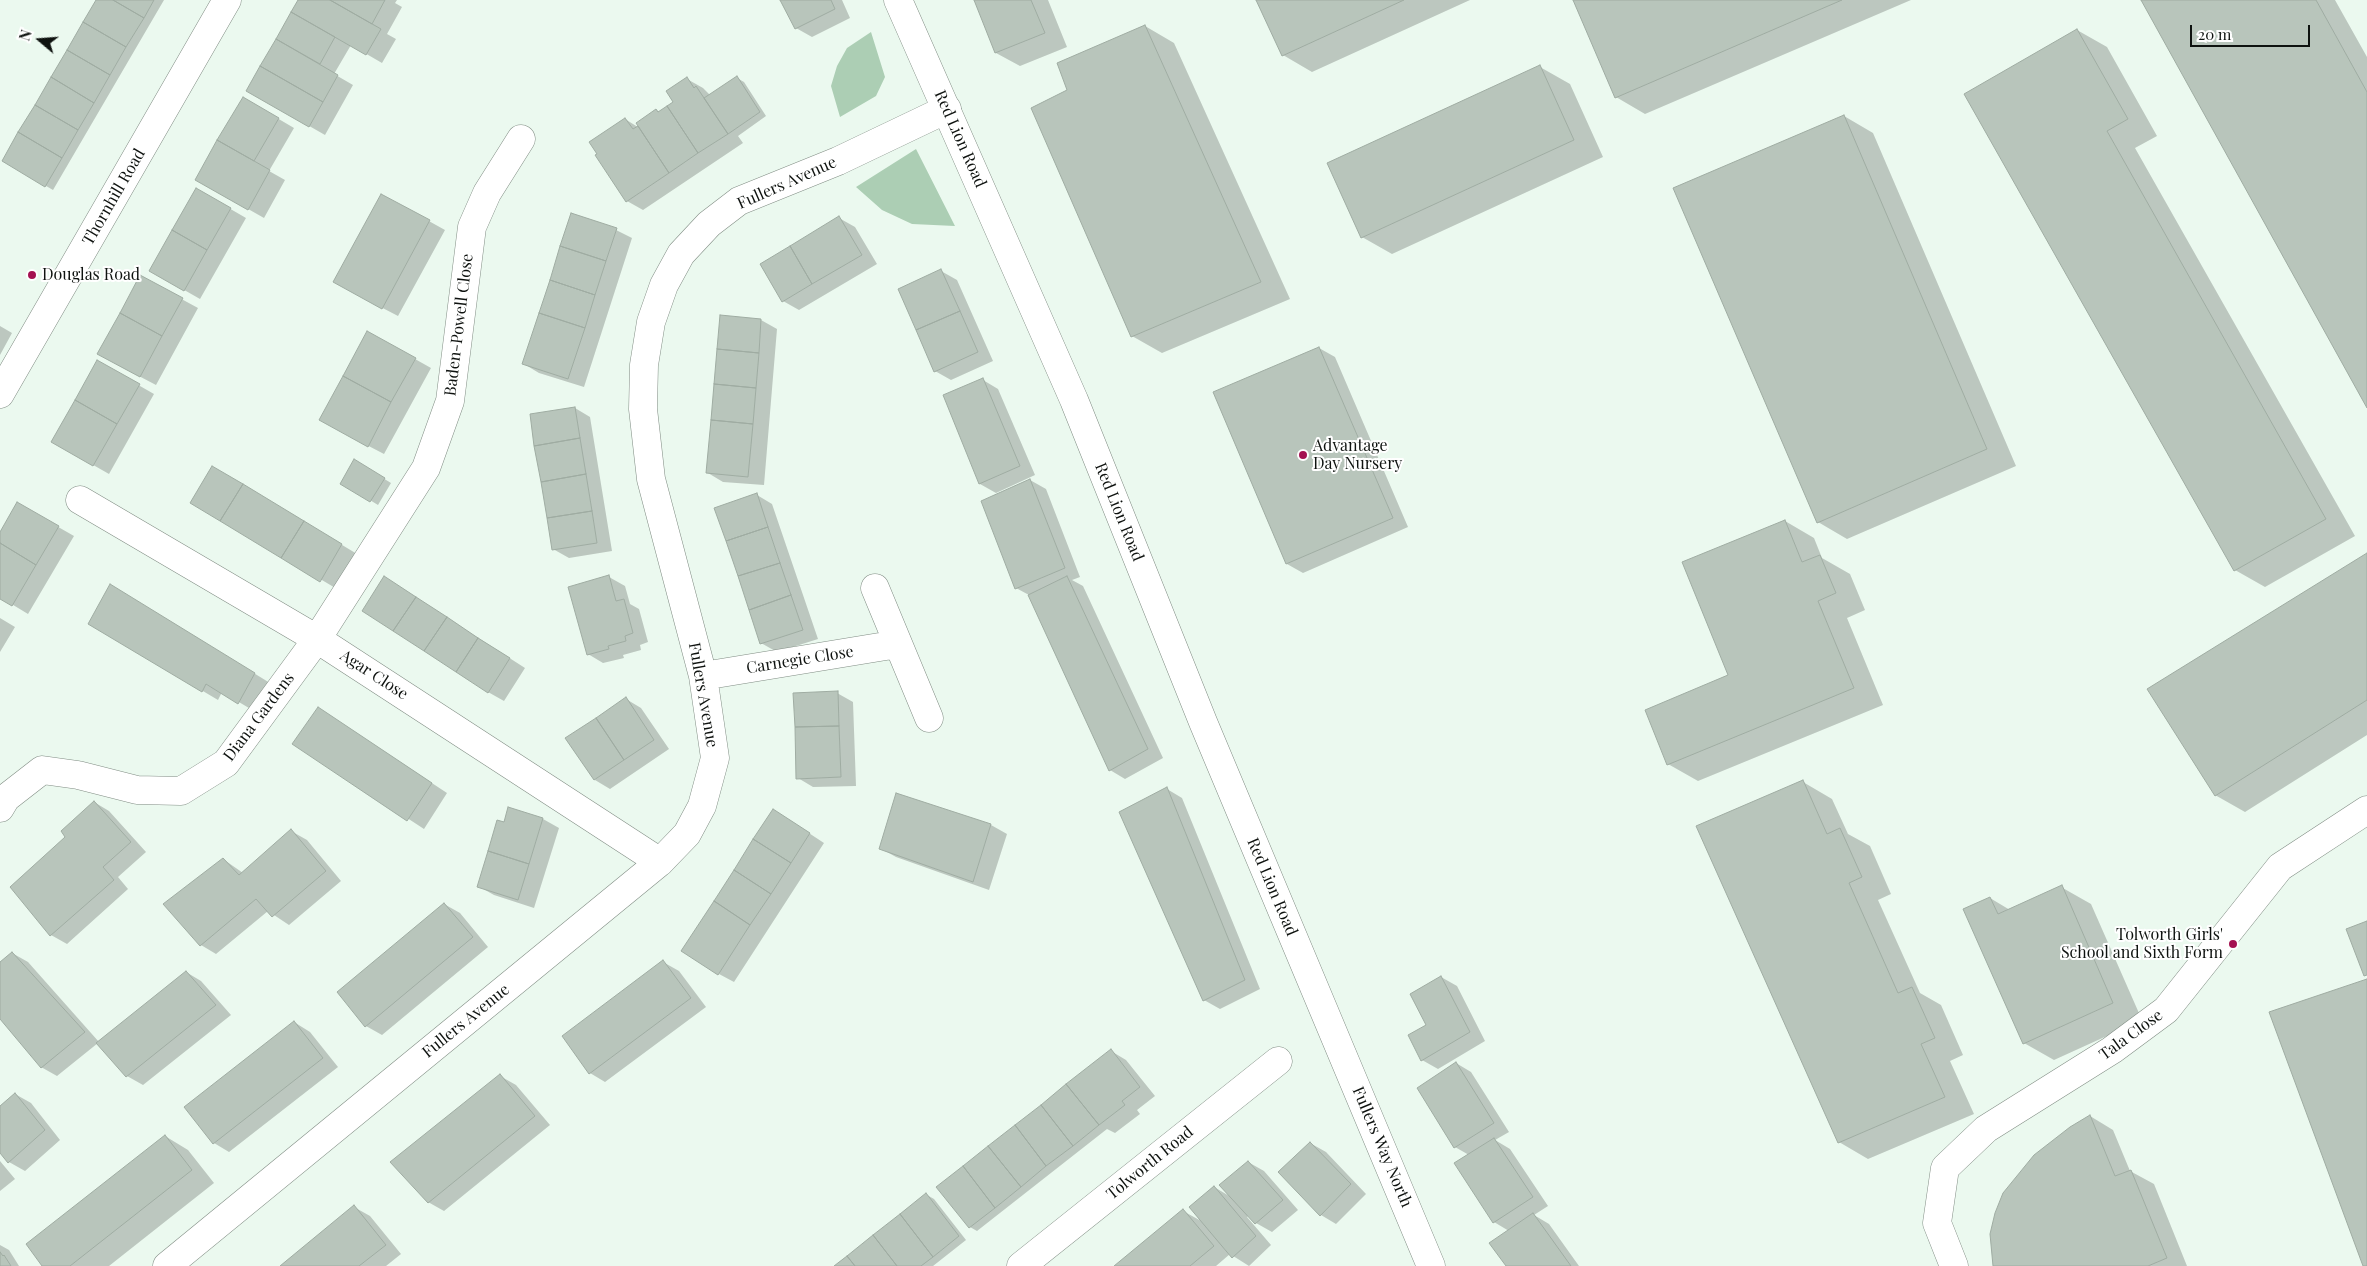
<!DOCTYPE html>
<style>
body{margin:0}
#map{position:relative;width:2367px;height:1266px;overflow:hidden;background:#ebf9ef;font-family:"Playfair Display",serif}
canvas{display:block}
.north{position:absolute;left:15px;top:15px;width:50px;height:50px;-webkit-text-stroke:4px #fff;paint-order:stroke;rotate:288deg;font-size:14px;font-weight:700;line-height:20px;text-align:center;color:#0e120f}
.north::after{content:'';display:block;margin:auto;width:18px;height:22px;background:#0e120f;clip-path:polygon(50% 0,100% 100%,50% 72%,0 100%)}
.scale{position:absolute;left:2190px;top:25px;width:120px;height:22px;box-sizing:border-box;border:2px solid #0e120f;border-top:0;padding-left:6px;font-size:15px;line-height:18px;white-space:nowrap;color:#0e120f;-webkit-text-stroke:4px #fff;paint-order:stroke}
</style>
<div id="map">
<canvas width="2367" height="1266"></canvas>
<div class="north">N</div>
<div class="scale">20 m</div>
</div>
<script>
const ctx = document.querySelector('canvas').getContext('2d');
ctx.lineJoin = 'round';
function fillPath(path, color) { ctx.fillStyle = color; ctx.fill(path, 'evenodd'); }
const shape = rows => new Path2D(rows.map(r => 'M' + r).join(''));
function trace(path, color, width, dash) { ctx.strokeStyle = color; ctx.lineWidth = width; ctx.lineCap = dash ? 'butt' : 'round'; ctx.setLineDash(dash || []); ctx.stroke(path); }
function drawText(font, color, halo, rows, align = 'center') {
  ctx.font = font + ' "Playfair Display",serif'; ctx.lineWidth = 4; ctx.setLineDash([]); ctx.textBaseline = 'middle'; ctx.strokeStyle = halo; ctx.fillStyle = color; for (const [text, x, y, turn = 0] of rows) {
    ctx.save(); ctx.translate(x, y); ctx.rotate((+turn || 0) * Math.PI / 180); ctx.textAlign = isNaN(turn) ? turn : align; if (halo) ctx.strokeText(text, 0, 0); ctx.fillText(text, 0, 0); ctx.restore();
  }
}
fillPath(shape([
 [871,32,885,77,876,96,840,117,831,86,837,66,847,48],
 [916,149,955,226,912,224,882,210,856,187]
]), '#acceb4');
fillPath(shape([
 [98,0,164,0,53,190,3,161],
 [300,0,397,0,395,3,402,7,387,34,396,39,382,63,351,45,334,74,353,85,325,135,248,91],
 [782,0,842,0,850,18,812,37,796,28],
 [975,0,1048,0,1067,47,1020,66,996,53],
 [1258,0,1470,0,1312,72,1283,55],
 [1574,0,1911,0,1645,114,1616,97],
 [2142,0,2335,0,2367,57,2367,405],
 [1145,26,1174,43,1290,299,1162,353,1132,336,1069,91],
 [2077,30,2107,47,2157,136,2135,148,2355,536,2265,587,2235,570],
 [1540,67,1570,84,1603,157,1392,254,1362,237],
 [737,78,744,82,766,116,738,136,743,143,643,210,627,201,625,119,641,129,656,110,660,112,675,102,687,79,703,88,710,95],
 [243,98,294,128,269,171,285,180,264,218,197,180],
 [1844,116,1873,133,2016,466,1847,539,1818,522],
 [196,189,246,218,200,299,151,271],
 [382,195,445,230,398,316,350,291],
 [839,218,855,227,877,264,799,310,783,301],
 [616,230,632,238,584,387,539,373,524,364],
 [941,271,957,280,993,361,951,380,935,371],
 [141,277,198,308,156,385,114,363],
 [721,316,761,320,777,329,764,485,723,482,708,473],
 [0,326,12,333,0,355],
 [1319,348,1335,357,1408,527,1303,573,1287,564,1214,393],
 [415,359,431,368,384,454,336,429],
 [98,362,154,394,109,474,53,442],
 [983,380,998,389,1035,475,996,493,980,484,944,396],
 [575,408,590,417,612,551,569,558,553,549],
 [355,461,391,483,378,505,342,483],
 [228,476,357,554,337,589,191,502],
 [1030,480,1046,489,1080,577,1072,580,1083,586,1163,758,1125,779,1110,770,1029,595,1016,588],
 [757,495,772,504,818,639,777,652,761,643],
 [18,504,74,536,28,614,0,597,0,534],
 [1785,521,1814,538,1822,558,1850,574,1865,610,1847,618,1883,705,1698,781,1668,764,1730,676],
 [2367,555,2367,735,2245,812,2215,795],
 [609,577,625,586,630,604,639,609,648,642,640,645,641,650,623,655,624,658,603,663,588,654],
 [399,587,525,668,504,701,488,692],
 [126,595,270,683,254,711,222,692,218,700,90,624],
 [0,618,15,627,0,652],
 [837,693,853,702,856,786,813,787,798,778],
 [626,699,641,708,669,749,610,789,595,780],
 [318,708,447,793,424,829,294,744],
 [1803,782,1832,799,1848,834,1870,846,1891,894,1878,900,1920,993,1941,1005,1963,1055,1950,1061,1974,1114,1868,1159,1839,1142],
 [1167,789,1182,798,1260,989,1220,1009,1204,1000],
 [897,795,991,825,1007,834,989,890,896,857,880,848],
 [94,802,109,811,146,852,118,877,128,889,67,944,51,935,66,838],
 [509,809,543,819,559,828,534,908,494,895,478,886],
 [789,820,824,843,734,982,719,974],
 [291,831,307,840,341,881,289,925,268,911,216,954,201,945,223,859,243,873],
 [2061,887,2091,904,2142,1020,2054,1060,2024,1043,1990,898,2010,910],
 [444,904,460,913,488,947,382,1035,366,1026],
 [12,953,28,962,99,1042,186,972,201,981,231,1015,143,1085,127,1076,98,1043,57,1076,41,1067,0,1017,0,963],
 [663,962,679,971,706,1007,605,1082,590,1073],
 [1441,977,1457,986,1485,1041,1438,1069,1422,1060,1410,1035,1428,1025],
 [294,1022,310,1032,338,1067,229,1152,214,1143],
 [1111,1051,1126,1060,1155,1096,1137,1110,1140,1114,1115,1133,1107,1129,977,1231,970,1227],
 [1456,1063,1471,1072,1509,1132,1495,1140,1510,1149,1548,1206,1534,1215,1549,1224,1579,1266,1508,1266,1509,1231,1494,1222,1469,1155,1455,1147],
 [500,1076,516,1085,550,1125,444,1211,428,1202],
 [15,1094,31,1103,60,1140,25,1171,9,1162,0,1151,0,1107],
 [2090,1116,2113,1130,2130,1171,2154,1184,2187,1266,1994,1266],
 [165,1136,188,1150,214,1183,109,1266,44,1266],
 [1310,1143,1326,1152,1366,1194,1336,1224,1321,1215],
 [0,1161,15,1179,0,1191],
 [1248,1162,1264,1171,1298,1210,1272,1232,1256,1223,1249,1215,1247,1217,1271,1245,1249,1266,1230,1254,1216,1266,1116,1266,1183,1211,1203,1222,1214,1187,1231,1197],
 [927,1195,934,1199,966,1240,933,1266,837,1266],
 [354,1207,370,1216,401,1254,386,1266,282,1266],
 [0,1245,9,1250,19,1266,0,1266]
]), '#0003');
const building = shape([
 [96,0,113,0,144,18,126,47,83,22,96,0],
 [113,0,154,0,144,18,113,0],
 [298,0,330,0,381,29,366,55,291,12,298,0],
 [330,0,385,0,372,24,330,0],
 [780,0,831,0,835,9,795,29,780,0],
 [974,0,1031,0,1045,33,995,53,974,0],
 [1256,0,1404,0,1282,56,1256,0],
 [1573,0,1842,0,1615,98,1573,0],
 [2141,0,2316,0,2367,92,2367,408,2141,0],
 [291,12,335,37,320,64,276,39,291,12],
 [83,22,126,47,110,75,67,50,83,22],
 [1145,25,1261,282,1131,337,1031,108,1067,90,1057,63,1145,25],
 [2077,29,2128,119,2107,131,2326,519,2234,571,1964,94,2077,29],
 [276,39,338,75,323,102,260,66,276,39],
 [67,50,110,75,94,103,51,77,67,50],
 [1540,65,1574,140,1361,238,1327,163,1540,65],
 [260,66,323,102,309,127,246,91,260,66],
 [737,76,760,112,728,134,704,98,737,76],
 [51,77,94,103,78,130,35,105,51,77],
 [687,77,694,88,696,86,728,134,698,153,667,106,673,102,666,91,687,77],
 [243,97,279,118,254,161,217,140,243,97],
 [35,105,78,130,62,158,18,132,35,105],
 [667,106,698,153,669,173,636,123,656,109,658,112,667,106],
 [1844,115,1987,449,1817,523,1673,188,1844,115],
 [625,118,633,129,638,126,669,173,626,202,595,155,597,154,589,142,625,118],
 [18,132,62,158,45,187,2,161,18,132],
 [217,140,270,170,248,210,195,180,217,140],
 [196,188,231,208,207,250,172,230,196,188],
 [381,194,430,220,382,309,333,282,381,194],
 [571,213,617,228,606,261,560,246,571,213],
 [839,216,862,255,812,284,790,246,839,216],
 [172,230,207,250,184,291,149,271,172,230],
 [560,246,606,261,595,295,550,280,560,246],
 [790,246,812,284,782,302,760,264,790,246],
 [941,269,960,311,916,330,898,289,941,269],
 [140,275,183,298,162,336,120,313,140,275],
 [550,280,595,295,585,328,539,313,550,280],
 [960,311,978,352,934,372,916,330,960,311],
 [120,313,162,336,140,377,97,354,120,313],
 [539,313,585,328,568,379,522,364,539,313],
 [720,315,761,319,759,353,717,349,720,315],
 [367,331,416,358,391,402,343,376,367,331],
 [1319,347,1393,518,1286,564,1213,392,1319,347],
 [717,349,759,353,756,388,714,384,717,349],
 [97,360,140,384,117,424,75,400,97,360],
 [343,376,391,402,368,447,319,420,343,376],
 [983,378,1020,466,979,484,943,395,983,378],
 [714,384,756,388,753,424,711,420,714,384],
 [75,400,117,424,93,466,51,442,75,400],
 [575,407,580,438,534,446,530,414,575,407],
 [711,420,753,424,748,477,706,473,711,420],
 [580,438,586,474,541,482,534,446,580,438],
 [354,459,385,478,370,502,340,484,354,459],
 [212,466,243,484,220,521,190,503,212,466],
 [586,474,592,511,547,518,541,482,586,474],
 [1030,479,1065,568,1015,589,981,501,1030,479],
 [243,484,304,521,281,558,220,521,243,484],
 [757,493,768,527,726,541,714,508,757,493],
 [17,502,59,526,36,565,0,543,0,532,17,502],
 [592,511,597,543,552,550,547,518,592,511],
 [1785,520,1802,562,1820,555,1836,593,1818,601,1854,688,1667,765,1645,710,1728,675,1682,562,1785,520],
 [304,521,342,544,320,582,281,558,304,521],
 [768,527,780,563,738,576,726,541,768,527],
 [0,543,36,565,12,606,0,599,0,543],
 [2367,553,2367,700,2215,796,2147,689,2367,553],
 [780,563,791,595,749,610,738,576,780,563],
 [609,575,616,601,624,599,633,633,625,636,626,641,608,646,609,649,587,655,568,587,609,575],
 [384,576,416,597,393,631,362,611,384,576],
 [1067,576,1148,749,1109,771,1028,595,1067,576],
 [110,584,255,673,238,704,206,684,202,692,88,624,110,584],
 [791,595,803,630,760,644,749,610,791,595],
 [416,597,447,617,424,651,393,631,416,597],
 [447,617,478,638,456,672,424,651,447,617],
 [478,638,510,658,488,693,456,672,478,638],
 [838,691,839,726,795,727,793,693,838,691],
 [626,697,654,740,624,760,596,718,626,697],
 [318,707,432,783,407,821,292,744,318,707],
 [596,718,624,760,594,780,565,738,596,718],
 [839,726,841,777,796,779,795,727,839,726],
 [1803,780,1827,834,1840,828,1862,877,1849,883,1898,993,1912,987,1935,1038,1921,1044,1945,1097,1838,1143,1696,826,1803,780],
 [1167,787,1245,980,1203,1001,1119,812,1167,787],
 [896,793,991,824,973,882,879,849,896,793],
 [94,801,131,842,103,867,114,880,50,936,10,887,65,837,61,831,94,801],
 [508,807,543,818,529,864,488,851,497,820,504,822,508,807],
 [773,809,810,833,791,863,753,839,773,809],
 [291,829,326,871,272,917,256,899,200,946,163,904,223,858,239,875,291,829],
 [753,839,791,863,771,894,734,870,753,839],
 [488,851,529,864,518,900,477,887,488,851],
 [734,870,771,894,750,925,714,901,734,870],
 [2062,885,2113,1003,2023,1044,1963,909,1990,897,1998,914,2062,885],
 [714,901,750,925,718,975,681,951,714,901],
 [444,903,473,937,365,1027,337,992,444,903],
 [2367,921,2367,975,2364,976,2346,929,2367,921],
 [12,952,85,1032,41,1068,0,1019,0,962,12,952],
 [663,960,691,998,589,1074,562,1036,663,960],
 [186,971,216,1005,126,1077,96,1043,186,971],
 [1441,976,1470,1032,1421,1061,1408,1035,1426,1025,1410,994,1441,976],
 [2367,979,2367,1266,2363,1266,2269,1012,2367,979],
 [294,1021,323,1058,213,1144,184,1107,294,1021],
 [1111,1049,1140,1087,1122,1101,1125,1105,1099,1125,1066,1084,1111,1049],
 [1456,1062,1494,1123,1454,1148,1417,1088,1456,1062],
 [500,1074,535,1116,428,1203,390,1162,500,1074],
 [1066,1084,1099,1125,1073,1146,1041,1105,1066,1084],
 [15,1093,45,1130,8,1163,0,1153,0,1106,15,1093],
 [1041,1105,1073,1146,1046,1166,1015,1125,1041,1105],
 [2090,1115,2115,1176,2131,1170,2167,1258,2148,1266,1993,1266,1990,1234,1995,1213,2003,1193,2034,1155,2070,1127,2090,1115],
 [1015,1125,1046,1166,1021,1187,988,1146,1015,1125],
 [165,1135,192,1170,70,1266,42,1266,26,1244,165,1135],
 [1494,1138,1533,1197,1493,1223,1454,1163,1494,1138],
 [1310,1142,1351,1184,1320,1216,1278,1172,1310,1142],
 [988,1146,1021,1187,995,1208,963,1166,988,1146],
 [1248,1161,1283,1200,1255,1224,1219,1185,1248,1161],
 [963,1166,995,1208,969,1228,936,1187,963,1166],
 [1214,1186,1256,1236,1232,1258,1189,1207,1214,1186],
 [926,1193,959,1236,933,1257,900,1214,926,1193],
 [354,1205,386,1245,359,1266,280,1266,354,1205],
 [1183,1209,1214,1246,1190,1266,1114,1266,1183,1209],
 [1533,1213,1571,1266,1506,1266,1489,1243,1533,1213],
 [900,1214,933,1257,921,1266,897,1266,873,1235,900,1214],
 [873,1235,897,1266,855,1266,847,1256,873,1235],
 [0,1252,3,1256,4,1255,11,1266,0,1266,0,1252],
 [847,1256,855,1266,834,1266,847,1256]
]);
fillPath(building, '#b8c5bb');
trace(building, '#9faca2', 1);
const minor = shape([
 [80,500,317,639,660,862],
 [875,588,929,718],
 [703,676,898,644],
 [0,808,6,798,42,770,78,775,137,790,181,791,226,763,317,639,426,468,450,401,472,227,487,193,521,139],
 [167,1266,660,862,687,834,702,806,715,758,703,676,651,479,643,409,644,365,651,322,664,285,681,254,709,224,739,201,838,161,947,109],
 [1021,1266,1278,1061],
 [1954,1266,1937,1223,1945,1168,1986,1129,2112,1050,2166,1010,2280,867,2367,810]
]);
const tertiary = shape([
 [898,0,1074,400,1203,722,1431,1266],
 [0,394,227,0]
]);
trace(minor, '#818d84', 29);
trace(tertiary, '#818d84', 29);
trace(minor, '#fff', 28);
trace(tertiary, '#fff', 28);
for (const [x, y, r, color] of [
 [32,275,5,"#a41151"],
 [1303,455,5,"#a41151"],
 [2233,944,5,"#a41151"]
]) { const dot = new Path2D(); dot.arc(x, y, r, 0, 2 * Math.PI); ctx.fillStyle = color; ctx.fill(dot); trace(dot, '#fff', 2); }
drawText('16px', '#0e120f', '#fff', [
 ["Red Lion Road",960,139,66],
 ["Fullers Avenue",787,183,-24],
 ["Thornhill Road",114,197,-60],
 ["Baden-Powell Close",459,325,-83],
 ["Red Lion Road",1119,512,68],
 ["Carnegie Close",800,660,-9],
 ["Agar Close",374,675,33],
 ["Fullers Avenue",703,695,80],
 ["Diana Gardens",259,717,-53],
 ["Red Lion Road",1272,887,67],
 ["Fullers Avenue",466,1021,-39],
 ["Tala Close",2131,1035,-36],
 ["Fullers Way North",1382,1147,67],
 ["Tolworth Road",1150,1163,-39]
]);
drawText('16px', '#0e120f', '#fff', [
 ["Douglas Road",42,275],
 ["Advantage",1313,446],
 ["Day Nursery",1313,464],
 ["Tolworth Girls'",2223,935,"right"],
 ["School and Sixth Form",2223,953,"right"]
], 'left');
</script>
